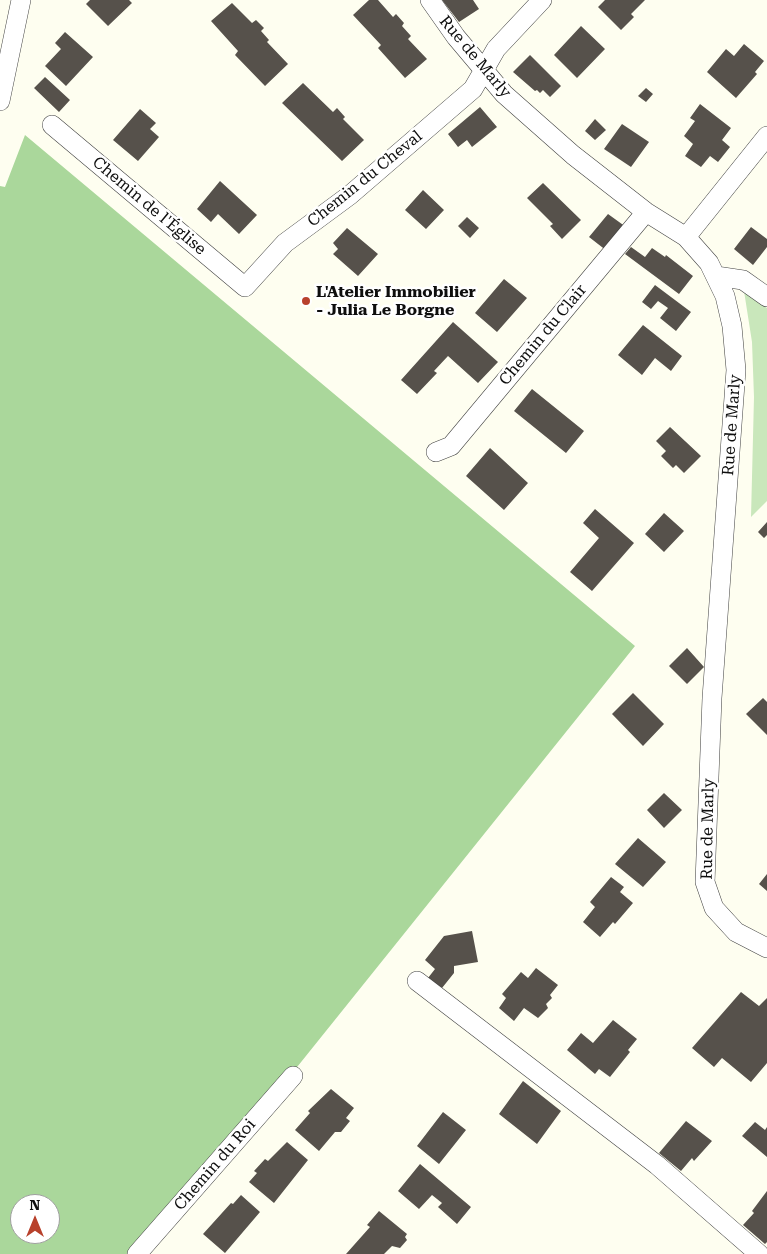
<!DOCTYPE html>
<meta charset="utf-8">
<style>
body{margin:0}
#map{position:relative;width:767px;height:1254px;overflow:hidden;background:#fefef0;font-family:"Roboto Serif",serif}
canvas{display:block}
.north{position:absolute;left:10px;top:1194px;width:50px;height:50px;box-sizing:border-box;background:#fff;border:1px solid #9f9f9f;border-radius:50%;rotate:0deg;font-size:14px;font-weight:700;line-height:20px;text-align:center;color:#0e0e0e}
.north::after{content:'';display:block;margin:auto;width:18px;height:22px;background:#b8412c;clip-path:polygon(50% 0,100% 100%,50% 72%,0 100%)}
</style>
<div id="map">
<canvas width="767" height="1254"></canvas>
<div class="north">N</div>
</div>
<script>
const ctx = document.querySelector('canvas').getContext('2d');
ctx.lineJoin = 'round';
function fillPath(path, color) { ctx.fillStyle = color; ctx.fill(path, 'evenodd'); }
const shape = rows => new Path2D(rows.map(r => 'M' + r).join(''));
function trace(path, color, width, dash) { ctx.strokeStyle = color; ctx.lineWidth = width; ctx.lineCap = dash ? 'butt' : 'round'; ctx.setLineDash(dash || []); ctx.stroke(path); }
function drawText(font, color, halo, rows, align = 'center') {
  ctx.font = font + ' "Roboto Serif",serif'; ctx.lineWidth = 5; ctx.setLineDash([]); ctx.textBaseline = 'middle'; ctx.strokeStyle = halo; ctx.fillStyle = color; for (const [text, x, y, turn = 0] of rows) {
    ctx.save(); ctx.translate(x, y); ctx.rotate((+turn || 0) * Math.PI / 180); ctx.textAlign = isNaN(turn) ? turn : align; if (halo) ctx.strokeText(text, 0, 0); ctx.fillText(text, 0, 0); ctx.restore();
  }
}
fillPath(shape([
 [744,291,767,308,767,501,751,517,754,397,752,342]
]), '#c9e7bb');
fillPath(shape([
 [25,135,635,646,147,1254,0,1254,0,186,5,187],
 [20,1204,50,1204,50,1234,20,1234]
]), '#aad79b');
fillPath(shape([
 [90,0,129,0,132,3,108,26,86,4],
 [369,0,378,0,393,17,396,14,404,23,402,26,411,36,408,39,427,59,405,78,378,48,381,45,353,15],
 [442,0,473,0,479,9,459,22],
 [605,0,645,0,631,14,634,17,621,30,598,7],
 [232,3,252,23,256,20,264,28,261,31,269,40,267,42,288,64,265,86,235,55,238,51,211,21],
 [581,26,605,49,577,78,554,55],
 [65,32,93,57,66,86,45,66,61,49,55,43],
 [744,44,764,61,755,72,757,74,736,98,707,72,726,49,734,56],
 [530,55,561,86,550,97,543,90,540,93,537,90,535,91,513,72],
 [45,77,70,100,59,112,34,88],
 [303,83,333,112,337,108,345,117,343,119,364,140,342,161,282,103],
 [646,88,653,94,646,102,638,96],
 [700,104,731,128,722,140,730,147,718,162,710,156,701,167,685,156,693,144,684,136,695,121,690,118],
 [480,107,497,127,472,147,467,140,458,147,448,134],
 [140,109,156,123,150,129,159,137,138,161,113,140],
 [595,119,606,130,595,140,585,131],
 [622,124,649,142,631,167,604,149],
 [220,181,257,215,239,234,218,214,211,222,197,209],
 [543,183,581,220,562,239,550,226,553,224,527,198],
 [423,190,444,210,426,229,405,210],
 [608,214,626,227,607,251,589,237],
 [467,217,479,228,470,238,458,226],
 [751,227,767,239,767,247,753,265,734,249],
 [347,228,378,254,358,276,333,254,338,249,333,243],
 [631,247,645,257,652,248,665,257,666,255,693,276,679,294,625,254],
 [504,279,527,298,497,332,475,313],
 [655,285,691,312,676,331,660,318,668,308,658,301,651,309,642,302],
 [453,322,498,362,478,383,448,356,434,371,437,373,417,394,401,380],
 [643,325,682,356,671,371,655,358,642,375,618,355],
 [532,389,584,431,566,453,514,411],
 [670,427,701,456,684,473,676,465,673,468,661,456,666,451,656,441],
 [490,448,528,483,504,510,466,476],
 [595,509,634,543,592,591,570,572,599,538,583,523],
 [664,513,684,531,664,552,645,534],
 [767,522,767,535,764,538,758,532],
 [687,648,704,667,687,684,669,666],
 [633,693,664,724,643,746,612,714],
 [763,698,767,702,767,735,746,714],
 [664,793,682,810,664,828,647,810],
 [638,838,666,862,643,887,615,864],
 [767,874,767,891,759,884],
 [611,877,624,887,620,892,633,903,615,924,613,922,600,937,583,922,595,907,590,902],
 [472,931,478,962,454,966,454,973,442,988,428,978,435,969,425,960,444,936],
 [536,968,558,985,550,995,552,998,546,1004,548,1008,538,1018,524,1008,514,1021,499,1008,506,998,502,994,521,972,528,978],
 [741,992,759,1006,767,998,767,1063,751,1082,722,1058,714,1067,692,1048],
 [613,1020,637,1039,628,1050,630,1052,610,1077,599,1069,595,1074,567,1050,581,1033,593,1043],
 [523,1081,561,1111,537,1144,499,1114],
 [331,1089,354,1108,346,1118,350,1121,341,1132,335,1132,319,1151,295,1130,310,1113,308,1111],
 [443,1112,466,1130,439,1164,417,1146],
 [686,1121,712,1141,694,1161,692,1158,681,1171,659,1153],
 [755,1122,765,1130,767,1127,767,1157,742,1136],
 [287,1142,308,1160,274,1203,249,1182,257,1173,254,1171,265,1159,268,1161],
 [420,1164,471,1207,457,1224,438,1207,442,1203,432,1195,419,1209,398,1191],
 [767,1191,767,1242,765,1244,743,1225,754,1213,752,1211],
 [241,1195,260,1212,225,1253,203,1234,231,1203,233,1204],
 [379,1211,407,1234,405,1237,407,1240,400,1248,392,1246,384,1254,346,1254,370,1227,367,1225]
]), '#56514b');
const minor = shape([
 [430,0,456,37,504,94,573,155,646,212,686,237,709,263,725,296,732,326,736,370,712,698,705,882,714,908,736,932,767,948],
 [0,101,21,0],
 [52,125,245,287,285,243,350,195,473,89,496,49,542,0],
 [686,237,767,136],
 [716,276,743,280,767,297],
 [436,452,451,446,646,212],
 [417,981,657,1165,759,1254],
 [137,1254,293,1076]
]);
trace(minor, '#414141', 20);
trace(minor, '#fff', 19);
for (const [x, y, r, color] of [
 [306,301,5,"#b8412c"]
]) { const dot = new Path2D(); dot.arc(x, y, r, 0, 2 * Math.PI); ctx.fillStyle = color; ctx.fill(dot); trace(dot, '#fff', 2); }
drawText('16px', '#0e0e0e', '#fff', [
 ["Rue de Marly",475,57,50],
 ["Chemin du Cheval",365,179,-39],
 ["Chemin de l'Église",149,206,40],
 ["Chemin du Clair",543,335,-50],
 ["Rue de Marly",732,425,-86],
 ["Rue de Marly",708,829,-89],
 ["Chemin du Roi",215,1165,-49]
]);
drawText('bold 16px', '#0e0e0e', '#fff', [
 ["L'Atelier Immobilier",316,292],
 ["- Julia Le Borgne",316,310]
], 'left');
</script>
